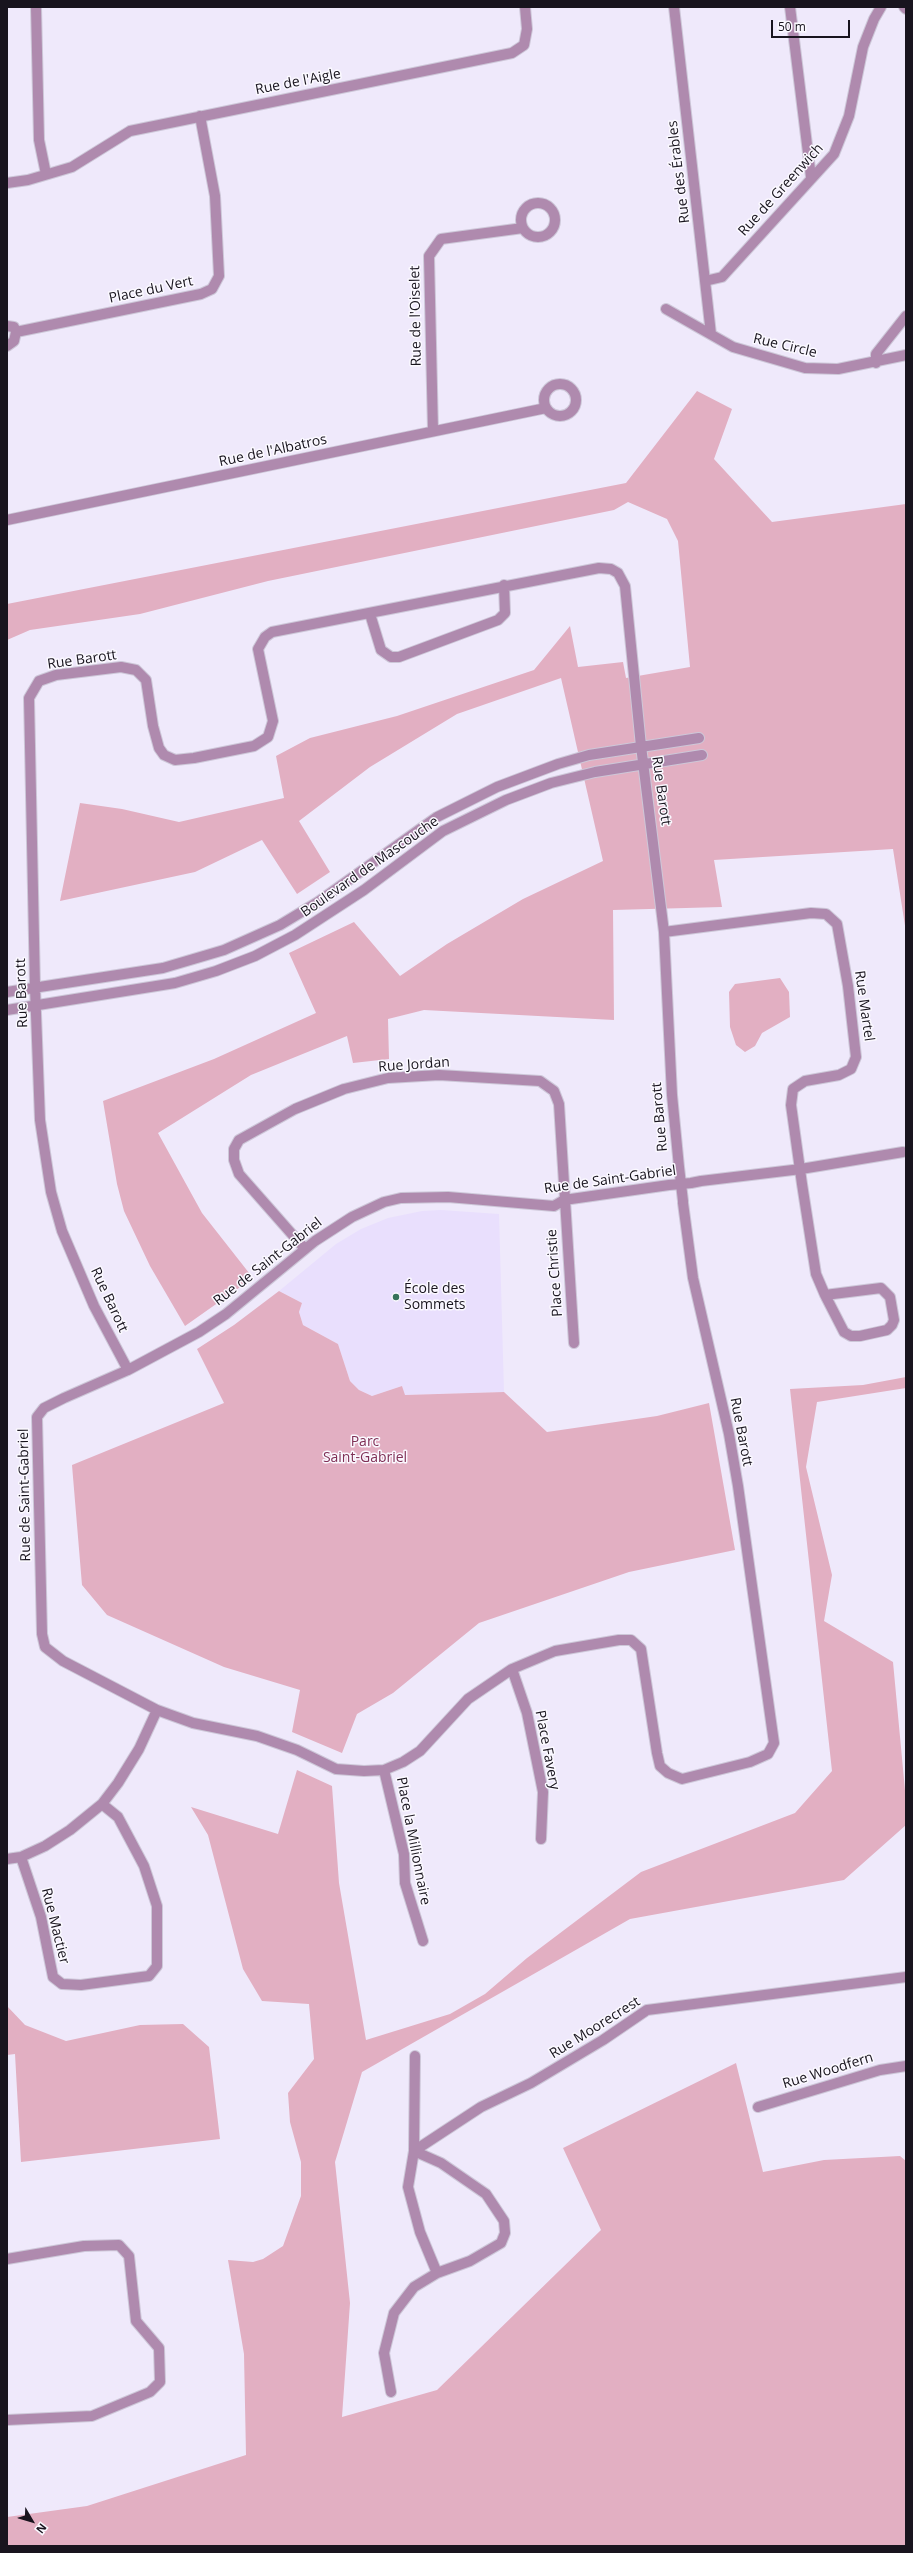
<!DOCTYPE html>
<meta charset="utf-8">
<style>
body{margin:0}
#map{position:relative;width:913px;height:2553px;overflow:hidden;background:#efe9fb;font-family:"Open Sans",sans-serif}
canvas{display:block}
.frame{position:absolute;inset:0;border:8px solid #18141e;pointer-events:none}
.north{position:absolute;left:12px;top:2501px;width:40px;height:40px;-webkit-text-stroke:3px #fbf9ff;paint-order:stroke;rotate:128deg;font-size:11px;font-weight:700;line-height:16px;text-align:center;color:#18141e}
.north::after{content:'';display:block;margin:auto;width:14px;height:18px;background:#18141e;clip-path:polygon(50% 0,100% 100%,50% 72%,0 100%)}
.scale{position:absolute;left:771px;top:20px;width:79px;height:18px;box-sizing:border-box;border:2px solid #18141e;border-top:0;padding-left:5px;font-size:12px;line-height:14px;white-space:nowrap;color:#18141e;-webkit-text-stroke:3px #fbf9ff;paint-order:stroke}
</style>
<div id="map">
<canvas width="913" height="2553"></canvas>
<div class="frame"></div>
<div class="north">N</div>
<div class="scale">50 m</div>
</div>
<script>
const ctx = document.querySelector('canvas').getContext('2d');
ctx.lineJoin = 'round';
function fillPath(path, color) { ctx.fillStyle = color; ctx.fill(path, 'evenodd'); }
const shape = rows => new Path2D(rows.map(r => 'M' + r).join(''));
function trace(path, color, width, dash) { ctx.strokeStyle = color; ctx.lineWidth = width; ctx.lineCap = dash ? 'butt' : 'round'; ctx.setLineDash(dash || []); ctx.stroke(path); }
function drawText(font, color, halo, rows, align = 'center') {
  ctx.font = font + ' "Open Sans",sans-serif'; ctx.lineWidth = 3; ctx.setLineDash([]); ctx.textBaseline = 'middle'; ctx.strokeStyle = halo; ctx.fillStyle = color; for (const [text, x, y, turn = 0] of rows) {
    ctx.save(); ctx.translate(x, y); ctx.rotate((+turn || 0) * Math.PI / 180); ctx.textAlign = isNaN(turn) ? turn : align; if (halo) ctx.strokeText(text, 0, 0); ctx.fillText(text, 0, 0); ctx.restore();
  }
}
fillPath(shape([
 [441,1210,499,1214,504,1392,404,1395,402,1386,372,1396,359,1390,350,1381,338,1344,303,1325,299,1312,302,1303,279,1291,336,1244,361,1229,388,1218,422,1211]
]), '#e9dffd');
fillPath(shape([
 [697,391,732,409,714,459,772,522,906,504,906,932,893,849,714,860,722,907,613,910,614,1020,424,1010,388,1019,389,1059,353,1063,347,1036,251,1075,158,1133,202,1213,253,1278,185,1326,150,1266,124,1211,117,1184,103,1101,214,1059,316,1013,289,953,354,922,400,976,447,944,523,899,603,861,561,678,457,714,370,767,299,821,330,872,297,894,262,840,195,872,60,901,80,803,122,809,179,822,284,798,276,756,310,738,397,716,534,670,570,626,578,667,623,662,626,678,690,667,678,541,667,519,628,502,614,510,268,581,140,614,30,630,7,640,7,604,626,483],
 [780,978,789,992,790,1017,762,1033,755,1046,745,1052,736,1045,730,1027,729,992,735,984],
 [279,1291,302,1303,299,1312,303,1325,338,1344,350,1381,359,1390,372,1396,402,1386,405,1395,504,1392,547,1432,657,1416,709,1403,735,1550,629,1572,479,1623,393,1693,357,1714,342,1753,292,1732,300,1690,224,1667,107,1615,82,1585,72,1465,224,1403,197,1349,234,1325],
 [906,1377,906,1388,817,1402,806,1467,832,1575,824,1621,893,1662,906,1801,906,1825,844,1880,630,1919,362,2072,335,2162,350,2303,342,2417,437,2390,601,2230,563,2148,736,2063,763,2172,824,2160,900,2156,906,2161,906,2546,7,2546,7,2517,87,2506,246,2455,244,2354,228,2260,253,2262,263,2259,283,2246,301,2196,301,2162,290,2122,288,2093,314,2059,309,2004,262,2001,243,1969,208,1835,191,1807,278,1834,297,1770,332,1786,339,1883,366,2040,450,2014,485,1994,527,1958,641,1872,795,1813,832,1771,790,1389,863,1385],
 [7,2006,25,2025,66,2041,140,2025,183,2024,209,2047,220,2139,21,2162,15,2054,7,2055]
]), '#e2afc2');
const minor = shape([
 [36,7,39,140,46,174],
 [674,7,711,334],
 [790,7,811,177],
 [904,7,906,9],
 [7,183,28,180,72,167,130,131,512,53,524,45,527,29,525,7],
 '521 220a17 17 0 1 1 34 0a17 17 0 1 1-34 0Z',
 [705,281,722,277,834,154,849,116,863,47,874,19,881,7],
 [666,309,733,347,805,368,838,369,906,355],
 [7,326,14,327,16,332,14,341,7,346],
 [16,332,201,294,212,289,219,276,215,196,200,116],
 [876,363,876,354,906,316],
 '544 400a16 16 0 1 1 32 0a16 16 0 1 1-32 0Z',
 [433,431,429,256,441,239,523,228],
 [7,520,546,408],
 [370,614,381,650,391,657,399,657,498,620,505,613,504,585],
 [664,932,811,913,826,914,837,924,848,986,856,1057,851,1069,839,1075,805,1081,793,1089,791,1105,802,1184,816,1274,825,1295,844,1332,851,1336,860,1336,887,1330,892,1325,894,1320,890,1297,881,1288,825,1295],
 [7,992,163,968,224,950,280,925,318,902,437,817,497,787,558,764,589,755,699,738],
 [7,1010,175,983,216,971,255,956,295,935,364,890,443,831,506,800,551,783,595,772,702,755],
 [305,1249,239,1174,234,1160,234,1149,239,1140,295,1109,344,1089,388,1078,439,1075,540,1081,554,1091,559,1104,574,1343],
 [128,1370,94,1306,62,1231,51,1192,40,1120,35,987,29,698,39,681,56,675,121,667,136,670,146,680,153,726,159,748,164,755,175,760,194,758,254,746,268,737,273,721,258,649,265,637,272,632,599,568,611,569,618,573,625,586,641,746,664,932,672,1095,679,1167,683,1201,683,1203,693,1278,729,1434,738,1486,774,1743,768,1754,750,1762,682,1779,668,1773,660,1766,657,1753,641,1649,631,1640,619,1640,555,1651,512,1669,468,1699,420,1751,403,1762,384,1770,364,1771,336,1769,297,1750,257,1736,193,1723,157,1710,63,1661,45,1647,42,1634,37,1417,44,1408,64,1398,128,1370,199,1332,226,1314,315,1241,352,1217,384,1202,401,1198,448,1197,554,1206,564,1200,669,1185,681,1184,691,1183,701,1181,801,1169,903,1152],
 [512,1669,527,1713,543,1792,541,1839],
 [384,1770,404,1854,405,1883,423,1941],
 [21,1857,41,1917,53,1977,62,1984,81,1985,149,1976,157,1966,157,1906,144,1866,118,1817,102,1804],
 [7,1859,21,1857,45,1846,70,1830,102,1804,118,1783,139,1749,157,1710],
 [758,2107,880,2070,906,2066],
 [414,2151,481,2107,531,2083,603,2040,647,2010,906,1977],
 [414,2151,441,2163,486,2194,504,2221,505,2233,501,2243,470,2261,437,2273,420,2232,408,2187,414,2151,415,2056],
 [7,2259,84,2246,119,2245,129,2256,136,2321,159,2348,160,2382,150,2392,92,2416,7,2420],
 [391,2392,384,2353,394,2313,414,2287,437,2273]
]);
trace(minor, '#cdc7d8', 12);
trace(minor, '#af8aae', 10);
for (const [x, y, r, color] of [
 [396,1297,4,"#36715a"]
]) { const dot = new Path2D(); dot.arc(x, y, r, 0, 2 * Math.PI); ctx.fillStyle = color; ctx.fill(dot); trace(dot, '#fbf9ff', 1.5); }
drawText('14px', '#18141e', '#fbf9ff', [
 ["Rue de l'Aigle",298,82,-11],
 ["Rue des Érables",679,172,-97],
 ["Rue de Greenwich",781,190,-48],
 ["Place du Vert",151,290,-12],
 ["Rue de l'Oiselet",416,316,-91],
 ["Rue Circle",785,346,13],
 ["Rue de l'Albatros",273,451,-12],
 ["Rue Barott",82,660,-8],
 ["Rue Barott",661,791,82],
 ["Boulevard de Mascouche",370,867,-35],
 ["Rue Barott",22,993,-92],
 ["Rue Martel",864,1006,82],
 ["Rue Jordan",414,1065,-4],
 ["Rue Barott",660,1117,-95],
 ["Rue de Saint-Gabriel",610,1180,-8],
 ["Rue de Saint-Gabriel",268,1262,-38],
 ["Place Christie",555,1273,-94],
 ["Rue Barott",109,1300,65],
 ["Rue Barott",741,1432,79],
 ["Rue de Saint-Gabriel",25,1495,-91],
 ["Place Favery",547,1750,79],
 ["Place la Millionnaire",413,1841,79],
 ["Rue Mactier",55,1926,76],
 ["Rue Moorecrest",595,2028,-32],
 ["Rue Woodfern",828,2071,-17]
]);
drawText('14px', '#18141e', '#fbf9ff', [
 ["École des",404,1289],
 ["Sommets",404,1305]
], 'left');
drawText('14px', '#7f2f55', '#fbf9ff', [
 ["Parc",365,1442],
 ["Saint-Gabriel",365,1458]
]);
</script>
